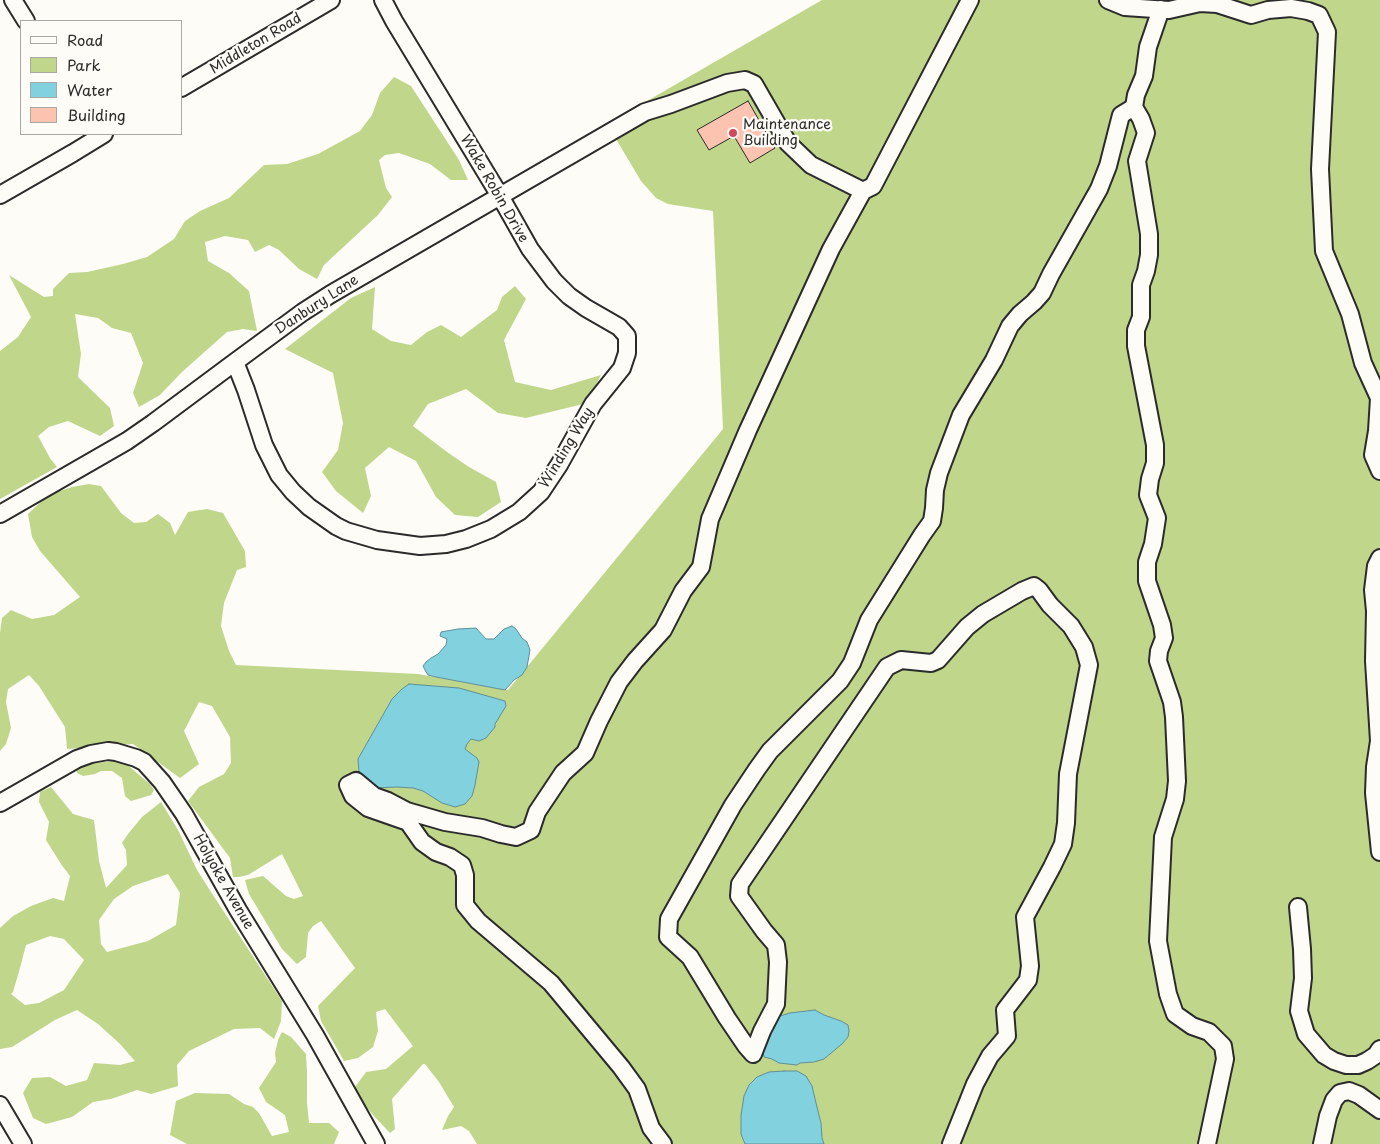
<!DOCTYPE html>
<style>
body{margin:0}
#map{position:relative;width:1380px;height:1144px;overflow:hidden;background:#fdfcf7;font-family:"Playpen Sans",sans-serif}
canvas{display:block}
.legend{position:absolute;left:20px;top:20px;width:162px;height:115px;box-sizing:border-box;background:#fdfcf7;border:1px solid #a9a8a5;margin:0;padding:6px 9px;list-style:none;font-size:15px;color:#2b2b2b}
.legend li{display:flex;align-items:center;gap:10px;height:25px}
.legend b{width:25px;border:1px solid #a9a8a5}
</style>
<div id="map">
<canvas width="1380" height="1144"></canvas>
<ul class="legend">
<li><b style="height:6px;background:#fdfcf7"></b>Road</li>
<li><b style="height:14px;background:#c0d68b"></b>Park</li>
<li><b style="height:14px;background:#82d1df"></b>Water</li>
<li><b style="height:14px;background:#fcc4b0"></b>Building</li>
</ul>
</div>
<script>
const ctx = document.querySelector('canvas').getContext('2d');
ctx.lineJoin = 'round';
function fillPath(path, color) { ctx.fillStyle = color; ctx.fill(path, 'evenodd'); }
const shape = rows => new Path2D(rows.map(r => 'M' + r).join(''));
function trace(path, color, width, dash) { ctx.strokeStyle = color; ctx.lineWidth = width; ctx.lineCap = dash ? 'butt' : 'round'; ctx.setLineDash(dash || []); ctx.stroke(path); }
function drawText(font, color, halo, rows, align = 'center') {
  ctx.font = font + ' "Playpen Sans",sans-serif'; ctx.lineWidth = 4.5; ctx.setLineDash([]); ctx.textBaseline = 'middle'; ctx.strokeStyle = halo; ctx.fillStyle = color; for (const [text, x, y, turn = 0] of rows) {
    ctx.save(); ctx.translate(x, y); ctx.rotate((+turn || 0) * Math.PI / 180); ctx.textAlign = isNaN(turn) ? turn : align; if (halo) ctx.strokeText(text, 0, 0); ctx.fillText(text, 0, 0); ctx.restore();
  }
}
fillPath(shape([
 [822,0,1380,0,1380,1144,477,1144,469,1131,461,1126,442,1130,448,1116,454,1107,439,1082,425,1064,423,1064,392,1099,395,1129,390,1133,374,1116,359,1098,355,1087,366,1072,386,1069,413,1046,385,1009,376,1012,378,1031,373,1047,358,1058,344,1061,321,1021,318,1006,355,968,321,921,313,926,308,933,306,957,297,964,282,949,249,894,245,880,263,876,286,896,294,899,303,896,282,854,248,875,239,877,233,877,230,858,188,801,199,787,224,774,231,763,230,737,212,706,199,702,184,731,199,764,180,778,133,744,67,749,65,727,39,686,29,675,8,689,6,702,11,728,6,744,0,751,0,633,2,618,11,610,32,619,54,615,80,597,40,551,32,537,28,514,48,495,72,487,89,484,101,486,121,513,134,523,146,522,158,514,170,523,175,535,188,512,207,509,223,513,245,551,246,567,237,570,224,603,221,626,229,651,236,665,418,674,508,690,723,429,713,211,668,204,656,198,641,181,616,139,654,116,647,101],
 [394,77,411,86,459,160,468,180,451,180,430,164,399,153,385,155,379,160,386,188,392,197,378,215,324,265,317,279,299,269,279,250,269,245,255,252,248,240,225,236,205,242,208,261,229,273,249,291,257,331,243,329,227,332,182,372,160,395,139,407,133,393,143,363,131,333,112,328,98,318,75,314,81,354,78,377,110,408,114,426,100,436,68,421,49,427,38,436,50,458,57,467,0,499,0,351,18,337,31,317,9,275,44,297,53,296,53,289,69,273,87,272,123,264,147,257,174,239,185,221,200,211,229,198,264,165,287,164,318,154,360,131,372,115,380,93],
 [515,286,526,299,504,340,515,382,551,390,601,375,587,403,526,418,498,413,466,389,428,404,413,426,447,452,469,467,496,482,501,502,478,517,455,515,436,497,416,461,389,447,365,468,371,496,363,513,336,491,322,472,338,450,343,423,333,373,285,349,351,298,375,287,372,329,391,341,411,345,427,332,441,325,461,337,497,310,502,297],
 [117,761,130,767,150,784,154,790,151,795,131,801,125,796,122,778,112,771,101,771,95,774,83,776,77,773,76,769,82,766,94,763],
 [51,787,73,814,94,820,99,861,106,888,127,865,126,850,122,843,128,834,142,817,161,802,178,830,197,870,211,892,282,1001,281,1021,274,1039,260,1028,234,1029,189,1051,177,1065,178,1086,151,1094,137,1090,111,1099,93,1102,72,1117,46,1124,33,1118,23,1093,32,1078,50,1077,66,1086,87,1080,94,1063,120,1065,135,1061,120,1044,98,1024,77,1010,55,1020,12,1047,0,1049,0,928,13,916,31,906,53,898,64,901,70,876,61,864,46,840,49,822,39,802,40,792],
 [168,874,180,893,176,925,148,941,107,952,101,944,99,920,114,899,133,886],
 [50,936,64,939,84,960,64,990,39,1003,25,1005,11,994,13,992,20,968,26,945],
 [282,1032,291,1037,306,1054,307,1073,307,1103,309,1123,329,1123,339,1132,334,1144,187,1144,170,1135,176,1101,195,1093,229,1094,244,1104,253,1107,259,1113,272,1136,289,1132,285,1115,266,1102,259,1088,276,1062,275,1053,278,1040]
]), '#c0d68b');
const water = shape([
 [512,626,516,629,522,638,527,642,530,650,527,667,522,675,514,680,505,690,436,677,428,675,425,670,423,666,426,662,431,658,438,654,446,645,447,639,440,636,441,632,458,629,476,628,486,639,494,639,504,629,512,626],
 [409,684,459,688,505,701,506,706,495,724,495,727,486,738,479,741,471,739,467,744,465,749,477,758,479,762,475,785,472,796,465,804,455,807,442,803,423,791,413,788,397,787,374,788,363,782,359,772,358,759,392,699,402,689,409,684],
 [815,1010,824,1015,841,1021,848,1025,849,1031,848,1037,842,1044,824,1059,814,1062,800,1063,797,1065,779,1063,772,1059,764,1057,763,1052,765,1041,773,1025,780,1016,790,1013,815,1010],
 [784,1071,797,1071,806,1076,812,1086,816,1103,821,1123,822,1138,824,1144,745,1144,741,1134,741,1115,744,1096,749,1085,757,1077,769,1072,784,1071]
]);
fillPath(water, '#82d1df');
trace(water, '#5f8f97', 1);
const building = shape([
 [748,101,775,148,750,163,734,136,709,150,697,130,748,101]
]);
fillPath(building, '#fcc4b0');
trace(building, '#2b2b2b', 1);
const minor = shape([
 [13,0,26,21],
 [1108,0,1125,7,1169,10,1200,3,1217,4,1251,15,1268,10,1291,8,1308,11,1319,15,1327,32,1320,169,1324,251,1350,314,1363,363,1379,398,1377,431,1373,455,1380,471],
 [1161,9,1148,47,1144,76,1136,95,1134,107,1141,119,1146,133,1137,161,1149,234,1149,255,1146,271,1141,285,1141,317,1136,330,1136,346,1155,445,1155,463,1150,479,1148,495,1157,518,1153,544,1147,562,1147,581,1162,625,1164,638,1159,651,1158,661,1172,702,1174,717,1177,781,1175,799,1163,837,1158,941,1168,994,1175,1014,1192,1026,1209,1032,1223,1046,1225,1059,1207,1144],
 [181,88,331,0],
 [0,195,73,153,104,134],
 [235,362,246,390,264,445,279,475,293,492,309,507,336,526,346,531,377,540,420,546,446,544,466,539,491,529,519,512,541,492,559,465,593,404,622,368,627,353,627,336,619,327,586,308,569,296,554,281,530,249,500,196,394,21,383,0],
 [0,514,127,441,153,423,235,362,303,312,331,294,645,112,671,104,727,83,745,80,754,84,788,143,811,165,863,191,873,186,970,0],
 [1380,558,1376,566,1373,590,1375,611,1374,661,1379,741,1375,767,1374,793,1380,852],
 [0,803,77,759,91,754,108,751,116,752,136,758,144,762,162,782,184,814,238,910,315,1035,376,1144],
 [1298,907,1302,949,1303,978,1299,1011,1306,1034,1324,1055,1334,1061,1346,1065,1358,1065,1367,1061,1376,1055,1380,1049],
 [0,1105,23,1144],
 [663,1144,651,1128,637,1089,621,1067,551,983,478,921,465,905,465,875,462,865,450,857,436,852,422,842,408,822,368,808,353,796,348,785,356,781,374,796,388,801,407,811,445,822,482,828,501,834,516,837,531,830,537,812,563,773,585,753,599,721,619,682,635,661,663,630,683,591,701,567,710,519,748,430,831,249,863,191],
 [951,1144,975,1084,990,1056,1007,1036,1005,1010,1028,980,1030,966,1025,917,1052,867,1063,844,1066,823,1068,774,1089,665,1084,647,1071,626,1050,605,1039,590,1034,586,1022,591,983,614,967,627,938,660,931,663,901,660,887,667,740,884,739,896,764,931,776,945,778,962,776,1004,762,1031,753,1054,746,1046,727,1018,690,957,668,937,669,919,733,805,757,769,770,751,840,681,852,663,869,620,922,535,932,521,934,508,935,490,939,473,961,415,994,360,1010,326,1020,314,1034,302,1042,293,1051,274,1099,189,1108,166,1121,115,1134,107],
 [1322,1144,1328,1116,1334,1100,1340,1093,1349,1091,1359,1095,1380,1110]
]);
trace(minor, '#2b2b2b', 20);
trace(minor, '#fdfcf7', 16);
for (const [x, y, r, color] of [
 [733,133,5,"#d1495b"]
]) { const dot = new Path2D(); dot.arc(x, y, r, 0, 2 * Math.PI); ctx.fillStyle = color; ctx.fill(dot); trace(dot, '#fdfcf7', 2); }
drawText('14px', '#2b2b2b', '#fdfcf7', [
 ["Middleton Road",256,44,-31],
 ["Wake Robin Drive",494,189,60],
 ["Danbury Lane",317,305,-33],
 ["Winding Way",567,448,-59],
 ["Holyoke Avenue",223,882,60]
]);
drawText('14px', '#2b2b2b', '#fdfcf7', [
 ["Maintenance",743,125],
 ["Building",743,141]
], 'left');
</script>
